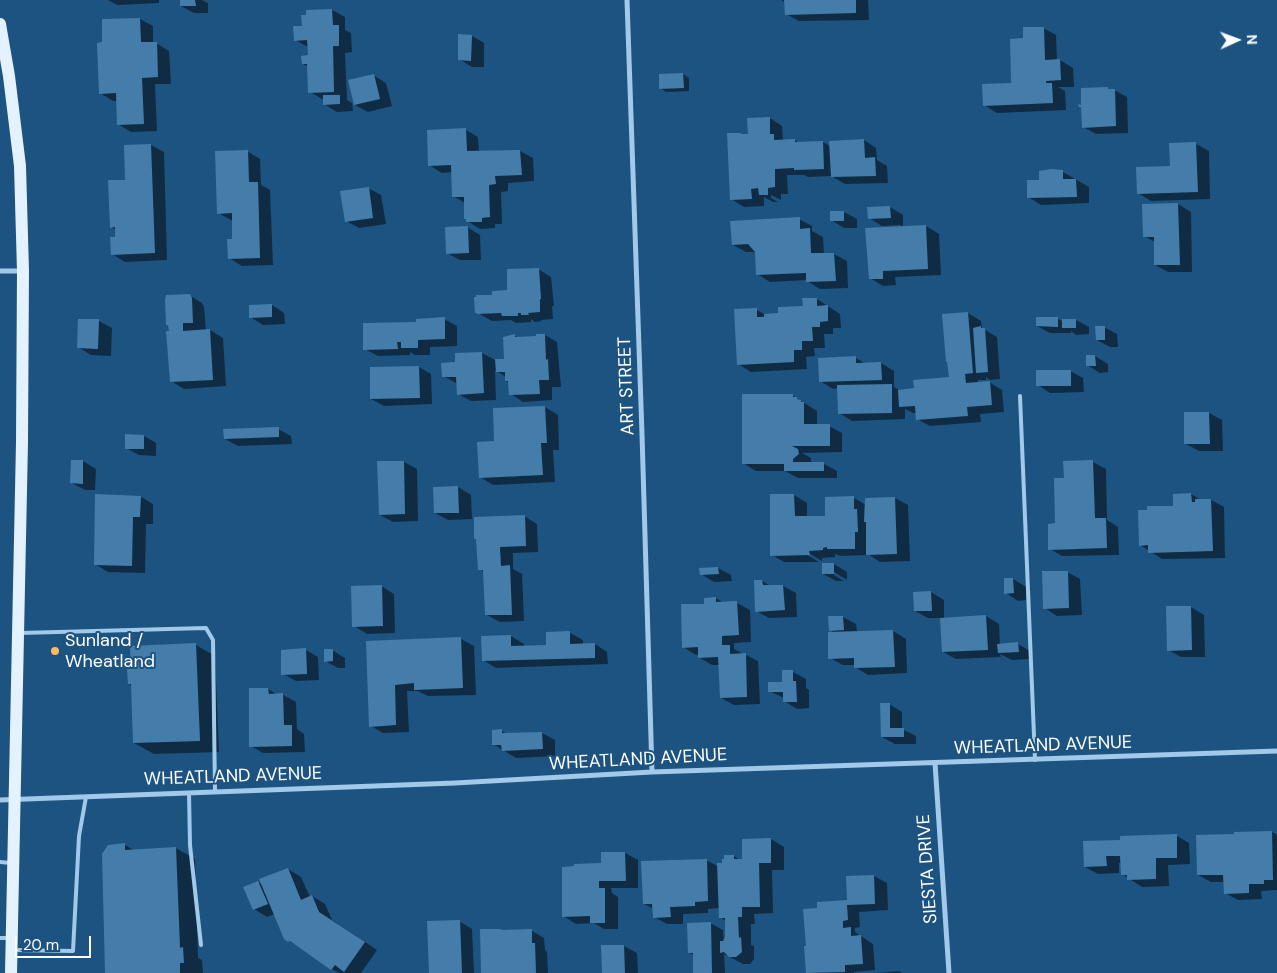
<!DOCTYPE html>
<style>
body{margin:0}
#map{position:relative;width:1277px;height:973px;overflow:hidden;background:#1d5380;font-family:"DM Sans",sans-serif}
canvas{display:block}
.north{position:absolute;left:1212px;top:15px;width:50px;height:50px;-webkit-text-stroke:4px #1d5380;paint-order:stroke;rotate:88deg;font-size:14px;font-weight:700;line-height:20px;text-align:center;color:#fff}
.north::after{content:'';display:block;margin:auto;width:18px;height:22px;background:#fff;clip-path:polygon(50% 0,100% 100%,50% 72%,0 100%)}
.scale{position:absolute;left:15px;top:936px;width:76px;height:22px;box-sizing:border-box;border:2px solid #fff;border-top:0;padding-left:6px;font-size:15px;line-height:18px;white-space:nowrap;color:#fff;-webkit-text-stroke:4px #1d5380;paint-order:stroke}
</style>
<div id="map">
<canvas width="1277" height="973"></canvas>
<div class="north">N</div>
<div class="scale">20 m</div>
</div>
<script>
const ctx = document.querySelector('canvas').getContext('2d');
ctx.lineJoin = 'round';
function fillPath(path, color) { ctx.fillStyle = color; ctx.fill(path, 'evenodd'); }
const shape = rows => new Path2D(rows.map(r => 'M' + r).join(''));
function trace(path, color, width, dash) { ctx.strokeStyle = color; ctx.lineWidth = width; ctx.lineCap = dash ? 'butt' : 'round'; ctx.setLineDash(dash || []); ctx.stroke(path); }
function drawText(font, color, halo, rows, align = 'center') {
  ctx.font = font + ' "DM Sans",sans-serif'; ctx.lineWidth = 4; ctx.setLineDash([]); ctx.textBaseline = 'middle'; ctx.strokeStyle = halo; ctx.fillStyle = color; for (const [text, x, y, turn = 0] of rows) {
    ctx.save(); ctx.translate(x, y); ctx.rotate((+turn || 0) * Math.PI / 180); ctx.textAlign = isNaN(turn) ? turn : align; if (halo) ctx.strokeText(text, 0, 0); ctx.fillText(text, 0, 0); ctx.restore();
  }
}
fillPath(shape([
 [108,0,159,0,159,3,117,5],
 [181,0,202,0,208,3,208,13,194,13,181,6],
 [781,0,868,0,869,20,799,21,786,14,786,3],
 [332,10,345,17,345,30,351,33,352,52,345,53,347,100,352,103,353,111,337,112,324,104,324,100,310,92,309,67,303,64,309,57,308,47,295,40,303,27],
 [140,19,153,26,153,43,156,43,169,51,171,84,155,84,157,131,131,132,118,124,117,101,113,101,100,93],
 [1043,28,1056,35,1057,60,1060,60,1073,68,1074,87,1058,87,1065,91,1066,110,997,113,984,105,1013,84,1025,39],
 [472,36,484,43,484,67,472,67,459,59],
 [683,74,689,78,689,91,666,92,660,88],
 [373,75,386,83,392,106,368,112,355,105],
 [1110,90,1114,90,1127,97,1128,133,1096,134,1083,127,1082,108,1080,107],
 [770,118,782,126,783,141,795,140,799,143,823,142,830,146,864,140,876,148,877,160,887,166,888,183,845,184,831,176,808,177,804,175,787,175,788,194,781,194,781,200,771,195,771,198,778,202,773,202,764,197,764,206,744,207,731,199,743,135,749,135],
 [466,130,478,137,479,152,520,151,533,158,534,181,508,183,508,191,501,192,502,224,495,224,495,228,480,229,467,221,465,203,453,196,452,172,442,173,429,165],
 [1196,144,1209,151,1210,199,1151,201,1138,193,1171,167],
 [151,145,164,152,167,260,125,262,112,254,116,238,116,230,111,227,127,181,125,146],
 [247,151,260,159,261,185,270,190,273,265,242,266,229,258,233,240,233,221,218,213],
 [1063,172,1089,187,1089,203,1041,205,1028,197,1041,181],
 [368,188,381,195,386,224,359,228,346,221],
 [1178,204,1191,212,1192,272,1168,272,1155,265,1155,242,1144,236],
 [890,207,903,215,903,227,926,226,939,234,941,275,895,277,896,285,883,286,870,278,901,227,901,225,882,226,869,218],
 [831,212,844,212,857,219,857,228,844,228,831,220],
 [799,219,812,226,812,231,823,237,824,254,834,254,847,261,848,288,820,289,807,281,807,280,770,282,757,274,756,252,746,252,733,245],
 [467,227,480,235,481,260,460,260,447,253],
 [538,269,551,277,554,306,552,306,553,319,541,320,541,321,535,322,531,319,531,322,516,323,511,320,492,321,476,312,493,296,509,291],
 [189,295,202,303,204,307,206,331,210,330,223,338,226,386,184,389,171,381,170,333],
 [817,299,840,314,841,328,833,328,833,334,824,334,825,348,814,348,815,356,806,357,807,369,751,372,738,364,757,310,766,315,780,314,804,307],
 [272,305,284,313,285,324,263,325,250,317],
 [968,313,981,321,982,328,997,337,1000,379,990,380,986,377,986,380,978,380,978,383,989,382,1002,390,1004,412,980,414,981,422,930,426,917,419,916,413,913,413,905,409,905,419,852,421,839,413,838,388,833,389,820,381,856,358,866,364,881,363,894,371,894,387,901,391,915,390,950,378],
 [1037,318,1058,319,1064,322,1076,320,1089,327,1089,334,1076,335,1071,331,1071,333,1050,333,1037,326],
 [444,319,457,326,457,346,430,347,430,355,415,355,410,352,410,355,378,356,365,349,417,324],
 [79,320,99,321,112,328,111,356,91,355,78,347],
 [1104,327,1117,334,1118,347,1110,347,1097,340],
 [545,335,557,342,561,387,552,387,552,400,523,402,511,394,510,383,506,381,506,377,495,370,496,400,471,401,458,394,458,384,443,376,457,364,482,353,497,361,505,360,515,336,519,338,537,337],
 [1095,356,1108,364,1108,372,1100,373,1087,365],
 [419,367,431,374,432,404,384,406,371,399],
 [1070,371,1083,378,1084,392,1050,393,1038,385],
 [792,395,817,411,817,426,829,426,842,433,842,452,802,453,811,458,811,464,824,464,837,471,837,478,798,478,785,471,756,471,743,463],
 [545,407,558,415,559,450,553,450,555,482,493,485,480,477,495,442],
 [1209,413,1222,420,1223,451,1199,451,1186,444],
 [278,429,291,436,292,444,238,446,225,439],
 [144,436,156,443,156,456,139,455,126,448],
 [83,461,96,469,95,490,85,490,72,483],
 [404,462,417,469,418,521,393,522,380,515],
 [1093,462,1106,469,1107,520,1118,527,1119,555,1062,556,1050,549,1065,479],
 [458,487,471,495,472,519,448,520,435,513],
 [1191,494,1201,500,1211,500,1224,507,1225,558,1162,559,1140,545,1174,507],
 [771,495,794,495,807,503,807,517,826,517,826,498,854,498,866,505,895,498,908,505,910,561,880,562,868,554,868,555,841,556,835,554,835,557,822,558,822,561,805,551,804,553,819,562,784,562,772,555],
 [141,497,153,504,153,524,146,524,145,573,108,572,95,564],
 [524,516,537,524,538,552,513,553,513,569,522,574,524,621,500,622,487,615,485,572,479,569],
 [834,564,847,572,847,580,834,572,834,575,844,581,836,581,823,574],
 [718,568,731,575,732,581,714,582,701,574,700,569],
 [1067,572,1080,579,1082,615,1057,616,1045,608],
 [1013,579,1026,587,1026,600,1018,601,1006,593],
 [762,581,771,586,783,586,796,593,797,617,769,618,756,611],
 [381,586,394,594,395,633,367,634,354,626],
 [931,592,944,600,944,619,986,616,999,624,1000,645,1018,644,1030,651,1031,659,1012,660,1000,654,1001,657,956,659,943,652,941,618,928,618,915,611],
 [716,598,724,603,737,603,750,610,751,642,734,643,734,649,758,661,760,704,734,705,721,698,720,665,712,665,700,658,699,654,696,655,683,647,705,605],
 [1167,607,1191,607,1204,615,1205,657,1181,657,1168,650],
 [843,617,856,624,857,632,893,631,906,639,907,673,868,675,855,667,855,665,843,665,830,658,835,633,830,630,829,618],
 [570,633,583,640,583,645,595,644,607,652,608,664,496,668,483,660,511,636,524,644,524,647,548,646],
 [461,639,474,646,476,695,428,696,418,691,407,691,409,732,383,733,371,726,367,642],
 [196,645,215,656,219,752,154,754,134,743,132,686,129,684],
 [306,650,318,657,319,680,296,681,283,674],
 [332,650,345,658,345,668,338,668,325,661],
 [793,672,806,679,806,688,809,690,809,708,797,709,784,701,784,698,769,691,783,683],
 [268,689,278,695,283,695,296,702,297,729,304,734,305,752,263,753,251,746],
 [889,704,902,712,902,729,916,736,916,744,895,744,882,737],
 [502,731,508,734,542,733,555,740,555,756,516,758,493,744],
 [1272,832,1277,835,1277,890,1261,891,1262,899,1238,900,1225,893,1225,882,1211,882,1198,875],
 [1177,836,1189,843,1190,864,1168,865,1169,886,1142,887,1122,874,1122,863,1119,863,1119,873,1098,874,1085,867,1121,842],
 [771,839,784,847,784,870,772,870,773,913,754,914,755,924,751,924,751,945,754,946,754,959,750,964,743,964,724,954,725,973,695,973,694,955,689,953,710,923,723,930,724,943,727,938,726,921,720,917,720,908,708,909,708,913,683,914,683,924,667,924,654,917,654,909,644,904,706,860,719,867,734,856,740,860,743,860],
 [125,845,135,851,176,848,195,859,198,958,202,960,203,973,107,973],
 [603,853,625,853,638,860,638,888,611,888,612,893,618,897,618,929,604,929,594,923,576,924,563,916,603,865],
 [288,869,301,877,310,897,312,896,325,904,332,920,377,950,361,973,339,973,332,969,302,948,289,941,275,914,267,917,254,909,258,882,264,886],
 [874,876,887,883,888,910,859,912,860,927,855,928,855,932,873,944,875,970,854,972,854,973,807,973,805,948,807,948,819,909,848,901],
 [459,921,472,929,474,973,430,973],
 [501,930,504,932,532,931,544,938,545,950,547,952,548,973,482,973,481,931],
 [624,946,637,953,638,973,603,973,602,947],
 [899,971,902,973,876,973]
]), '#0007');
fillPath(shape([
 [180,0,195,0,196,6,180,6],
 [784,0,856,0,856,13,785,15],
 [332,9,333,25,339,25,339,46,333,46,334,92,308,93,307,64,302,64,301,56,308,55,307,40,294,41,293,26,302,26,301,15,306,15,306,10],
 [140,18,141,42,157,42,158,77,142,78,144,124,117,125,116,93,99,94,97,43,102,42,102,19],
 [1023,27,1044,27,1045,60,1060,59,1061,80,1046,81,1046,83,1052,83,1053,103,983,106,982,84,1011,83,1010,39,1023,38],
 [458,34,472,35,471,61,458,60],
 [683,73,684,88,659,89,659,74],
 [374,74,380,99,354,105,348,80],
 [1108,87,1108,89,1115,89,1116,126,1082,128,1081,107,1079,107,1078,104,1081,105,1081,88],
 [323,95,340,95,340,104,323,105],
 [770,117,770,134,774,134,774,140,795,139,795,142,823,141,824,169,794,170,794,168,775,169,775,187,768,188,768,195,759,195,758,188,751,189,752,199,730,200,727,133,741,133,741,134,748,134,747,118],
 [466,128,467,151,520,150,522,175,495,176,496,184,489,185,490,217,482,218,482,222,466,222,466,219,464,219,464,197,452,197,451,165,428,166,427,130],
 [864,139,865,158,875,157,876,176,831,177,829,141],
 [1196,142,1198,192,1137,194,1136,167,1170,166,1169,143],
 [151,144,155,253,111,255,110,237,115,237,115,227,110,228,108,180,125,180,124,145],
 [248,150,249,182,258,182,260,258,228,259,227,239,232,239,232,213,217,214,215,151],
 [1051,169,1063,170,1063,179,1076,179,1077,197,1027,198,1027,180,1039,180,1039,171],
 [369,187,373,218,345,222,340,191],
 [1178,203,1180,265,1154,265,1154,237,1143,237,1142,204],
 [890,206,891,218,868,219,867,207],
 [830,211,844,211,844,221,830,221],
 [800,217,800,229,810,228,811,253,834,253,836,281,806,282,806,273,756,275,755,252,748,244,732,245,730,221],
 [926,225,928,269,883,271,883,279,869,279,865,228],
 [468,226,469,253,446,254,445,227],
 [539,268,541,299,540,299,540,312,528,313,529,315,521,315,521,313,518,313,518,316,502,316,501,313,477,314,477,313,475,313,474,297,476,297,476,295,492,295,492,291,507,290,507,269],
 [190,294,192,298,193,323,183,323,183,331,210,329,213,380,170,382,166,331,169,331,168,325,166,325,165,300,166,295],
 [802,298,817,298,817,306,828,305,828,321,820,322,820,327,812,327,813,341,802,341,802,350,794,350,794,362,737,365,734,309,757,308,757,317,764,317,764,314,778,313,778,307,803,306],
 [272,304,272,317,249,318,249,305],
 [968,312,973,373,965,374,966,383,990,381,992,405,967,407,968,416,916,420,915,406,899,407,898,390,914,388,913,380,949,377,947,362,946,362,942,314],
 [445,317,445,339,418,340,418,348,401,348,401,342,397,342,398,349,363,350,363,323,416,322,416,319],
 [1036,317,1058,317,1058,327,1036,326],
 [78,319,99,319,98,349,77,348],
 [1062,319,1076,319,1076,328,1062,328],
 [981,326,981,328,985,328,988,372,976,373,973,328],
 [1095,326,1105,326,1105,340,1096,340],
 [515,334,515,337,536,336,536,334,545,334,546,360,548,359,549,380,539,380,540,394,509,395,508,381,505,381,505,372,496,372,495,359,504,359,503,337],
 [482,352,484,393,457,395,456,377,442,377,441,363,455,362,455,353],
 [1086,355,1095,355,1096,366,1086,366],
 [856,356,856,363,881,362,882,380,819,382,818,358],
 [419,366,420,398,370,399,370,367],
 [1036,370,1071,370,1071,386,1036,386],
 [892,384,892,413,838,414,837,385],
 [742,394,793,394,793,397,797,397,797,399,801,400,801,402,804,402,804,424,830,424,830,446,792,446,798,449,799,454,793,459,793,462,824,462,824,471,784,471,784,464,742,464],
 [545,406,547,443,541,443,543,475,479,478,477,442,494,441,493,408],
 [1184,412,1209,412,1210,444,1184,444],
 [279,427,279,437,224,439,223,429],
 [125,434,144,435,144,449,125,449],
 [71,460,83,460,83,484,70,483],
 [1093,460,1095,518,1106,518,1107,548,1048,550,1048,524,1055,523,1054,478,1064,478,1063,461],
 [377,461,404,461,405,514,379,515],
 [458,486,459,513,434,513,433,487],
 [1191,493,1192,502,1195,502,1195,499,1211,499,1213,551,1148,553,1148,545,1139,546,1138,510,1147,510,1147,506,1173,506,1173,494],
 [95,494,141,496,140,517,133,517,132,566,94,565],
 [770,494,794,494,795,516,825,516,825,497,854,496,854,509,857,509,858,532,855,532,855,549,827,549,827,547,823,548,823,550,809,551,810,555,770,556],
 [895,497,897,554,866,555,866,522,864,522,865,498],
 [525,515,526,546,500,547,501,566,510,565,512,615,485,615,483,570,478,570,476,539,474,539,474,517],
 [822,563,834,563,834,574,822,574],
 [718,567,719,574,700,575,699,568],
 [1042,571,1068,571,1069,608,1043,609],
 [1004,578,1013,578,1014,593,1004,594],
 [754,580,762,580,763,585,783,585,785,610,755,612],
 [382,585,383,626,352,627,351,586],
 [931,591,932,611,914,611,913,592],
 [716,597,716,602,737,601,739,635,722,636,722,645,730,645,730,654,746,653,747,697,720,698,718,657,698,658,698,647,682,648,681,604,704,604,704,598],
 [1166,606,1191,606,1192,650,1167,651],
 [986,615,988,650,942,652,940,618],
 [828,616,843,616,844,630,829,631],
 [893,630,895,667,854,668,854,658,828,659,828,632],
 [570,631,570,644,595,643,595,658,482,661,481,636,511,635,511,646,546,645,546,632],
 [461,637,463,688,414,690,414,683,395,685,396,725,369,727,366,641],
 [1018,642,1019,652,998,653,997,644],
 [196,643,200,741,133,743,131,684,128,684,127,669,131,669,130,646],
 [306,648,307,674,281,675,281,650],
 [324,649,333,649,333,661,324,662],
 [782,670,793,670,793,681,796,681,797,702,783,702,783,692,768,692,768,682,782,682],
 [249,688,268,688,269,694,283,693,284,725,292,725,292,746,249,747],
 [880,703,890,703,890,728,904,728,904,737,881,737],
 [502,729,502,733,542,732,543,749,502,751,501,745,492,745,492,730],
 [1272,831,1273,880,1264,880,1264,884,1249,884,1249,893,1224,894,1223,875,1197,875,1196,835,1234,834,1234,832],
 [1177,834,1177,858,1156,858,1156,879,1127,880,1127,875,1121,875,1120,856,1106,856,1107,866,1084,867,1083,841,1120,840,1120,836],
 [771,838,771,863,759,863,760,907,742,907,742,917,738,917,739,938,741,937,742,952,736,957,729,957,724,952,720,953,720,941,723,941,725,937,725,918,719,918,717,863,722,863,722,859,724,859,724,855,734,855,734,859,742,859,742,839],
 [125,843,125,850,176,847,180,948,183,947,184,963,180,963,180,973,105,973,102,854,108,845],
 [601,852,625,852,626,881,599,881,599,888,605,888,605,923,590,923,590,916,562,917,562,867,574,866,574,864,601,863],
 [707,859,708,901,695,902,695,906,670,907,671,917,653,918,652,904,643,904,641,861],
 [288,868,301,900,312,895,319,912,365,942,344,972,335,965,331,970,290,941,288,942,284,939,259,879],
 [874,875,875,904,847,905,848,920,843,921,843,928,851,927,851,936,861,935,863,964,845,965,845,972,806,973,804,946,806,946,803,909,817,908,817,902,847,900,846,876],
 [258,881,268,904,253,910,243,887],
 [460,920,462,973,429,973,427,921],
 [711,922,712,973,693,973,693,953,688,953,687,923],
 [480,929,501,929,501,930,532,929,532,943,535,943,536,973,481,973],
 [601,945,624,945,625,973,602,973]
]), '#457daa');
trace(shape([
 [1020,396,1035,760],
 [20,633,206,628,213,640,215,792],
 [189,793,190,845,201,945],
 [0,862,11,863],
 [0,938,10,938],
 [13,950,73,951,79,836,86,797]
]), '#a1c9e9', 4);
trace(shape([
 [627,0,642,434,652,772],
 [0,271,22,271],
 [935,763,949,973],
 [0,800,455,783,652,772,1277,751]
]), '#a1c9e9', 5);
trace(shape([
 [0,24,9,76,20,166,23,271,22,442,11,973]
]), '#e4f1fe', 12);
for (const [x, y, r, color] of [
 [55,651,5,"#f9bc5f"]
]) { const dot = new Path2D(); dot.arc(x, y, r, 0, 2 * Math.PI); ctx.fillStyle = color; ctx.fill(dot); trace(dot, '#1d5380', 2); }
drawText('18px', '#fff', '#1d5380', [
 ["ART STREET",627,386,-92],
 ["WHEATLAND AVENUE",1043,746,-2],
 ["WHEATLAND AVENUE",638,760,-3],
 ["WHEATLAND AVENUE",233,777,-2],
 ["SIESTA DRIVE",928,869,-94]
]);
drawText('18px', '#fff', '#1d5380', [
 ["Sunland /",65,641],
 ["Wheatland",65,662]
], 'left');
</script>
